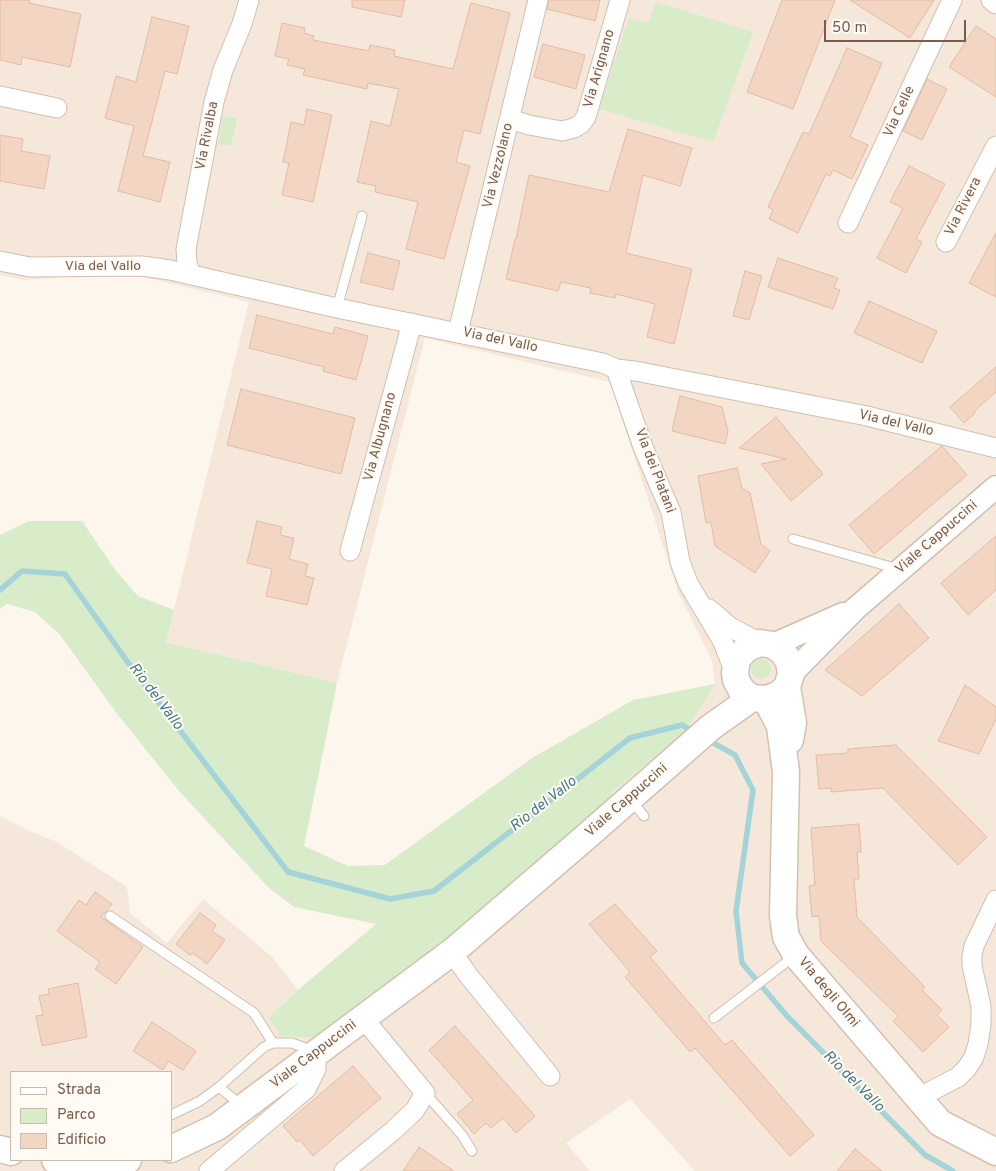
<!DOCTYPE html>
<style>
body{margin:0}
#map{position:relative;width:996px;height:1171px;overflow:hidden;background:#fdf6ec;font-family:Overpass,sans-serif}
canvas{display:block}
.legend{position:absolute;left:10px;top:1071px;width:162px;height:90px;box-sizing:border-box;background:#fffaf3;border:1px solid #cabbb1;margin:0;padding:6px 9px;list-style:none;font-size:15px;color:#7a5c4d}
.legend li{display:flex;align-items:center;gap:10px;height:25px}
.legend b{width:25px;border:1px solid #cabbb1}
.scale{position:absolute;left:824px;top:20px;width:142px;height:22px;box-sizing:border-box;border:2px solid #7a5c4d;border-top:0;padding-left:6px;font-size:15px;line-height:18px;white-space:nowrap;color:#7a5c4d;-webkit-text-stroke:4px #fffaf3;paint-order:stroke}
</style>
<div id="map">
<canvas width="996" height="1171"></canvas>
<ul class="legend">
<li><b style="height:6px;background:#fff"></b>Strada</li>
<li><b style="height:14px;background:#d8ecc9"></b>Parco</li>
<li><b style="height:14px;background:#f3d5c3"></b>Edificio</li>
</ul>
<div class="scale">50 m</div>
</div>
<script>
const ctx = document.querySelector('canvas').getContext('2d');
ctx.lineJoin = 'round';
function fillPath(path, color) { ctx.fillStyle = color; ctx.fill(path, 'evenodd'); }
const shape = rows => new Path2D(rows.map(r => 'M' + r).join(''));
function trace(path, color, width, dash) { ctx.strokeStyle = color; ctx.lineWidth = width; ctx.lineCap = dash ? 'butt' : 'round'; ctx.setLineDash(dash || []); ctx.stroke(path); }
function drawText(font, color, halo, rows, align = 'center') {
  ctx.font = font + ' Overpass,sans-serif'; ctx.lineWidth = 4; ctx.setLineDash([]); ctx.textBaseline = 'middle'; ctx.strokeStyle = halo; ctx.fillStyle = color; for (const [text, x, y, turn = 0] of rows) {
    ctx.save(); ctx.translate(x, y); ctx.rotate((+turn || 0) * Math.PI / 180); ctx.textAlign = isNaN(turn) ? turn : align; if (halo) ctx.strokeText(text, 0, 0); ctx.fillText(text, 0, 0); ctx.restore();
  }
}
fillPath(shape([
 [0,0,996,0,996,1171,695,1171,630,1099,566,1143,590,1171,0,1171,0,816,32,832,57,842,127,887,130,913,167,943,203,899,272,957,298,990,269,1017,608,807,613,791,686,731,715,684,712,660,678,592,610,382,425,338,337,683,166,642,249,302,126,273,25,280,0,275],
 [11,1072,171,1072,171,1160,11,1160]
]), '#f5e8da');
fillPath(shape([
 [656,2,753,32,713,142,599,109,629,18,649,22],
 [223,116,237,118,231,146,218,144],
 [29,521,82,521,116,571,138,596,174,610,166,642,337,683,304,846,348,866,385,865,532,758,633,700,715,684,686,731,613,791,608,807,447,943,317,1038,280,1036,269,1017,298,990,376,924,294,907,268,887,179,791,118,715,60,635,35,612,7,604,0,609,0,535],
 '751 669a10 10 0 1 1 20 0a10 10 0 1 1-20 0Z'
]), '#d8ecc9');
trace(shape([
 [0,590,22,571,65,574,127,661,288,872,390,899,434,891,630,738,682,725,696,733],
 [708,740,735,755,753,790,736,911,742,963,787,1016,925,1155,953,1171]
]), '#a5d3da', 5.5);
const building = shape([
 [0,0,30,0,29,3,81,14,70,67,22,57,21,65,0,60,0,0],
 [352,0,405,0,401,17,352,7,352,0],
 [549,0,600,0,595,21,547,9,549,0],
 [782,0,835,0,793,109,747,92,782,0],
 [850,0,934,0,910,38,850,0],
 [471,3,510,13,480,134,464,130,456,162,470,166,444,259,406,249,418,202,375,192,376,186,357,182,371,121,390,126,399,89,368,83,367,89,303,75,305,69,287,65,289,59,275,56,282,23,305,28,304,33,314,36,313,40,369,51,370,45,395,50,394,56,453,69,471,3],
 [152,17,189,26,177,74,165,71,143,156,170,162,160,202,118,191,134,126,105,118,116,76,136,82,152,17],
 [976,26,996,39,996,97,949,67,976,26],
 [543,44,585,55,576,89,534,77,543,44],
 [847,48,882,63,850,137,868,145,852,179,833,170,830,176,826,174,798,233,769,219,773,210,768,207,803,132,809,134,847,48],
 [927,79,947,89,922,140,903,131,927,79],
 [307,109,332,115,313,202,282,195,289,163,283,162,291,122,304,125,307,109],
 [628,129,692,148,680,186,643,175,626,253,692,269,674,344,647,337,655,304,616,294,615,298,590,293,591,288,561,282,558,291,506,279,515,239,516,239,529,175,609,192,628,129],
 [0,135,23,139,21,151,50,156,44,189,0,181,0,135],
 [909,166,945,184,916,239,922,242,906,273,877,258,903,208,890,202,909,166],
 [996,233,996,297,969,283,996,233],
 [368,253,400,261,393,290,360,282,368,253],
 [778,258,838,278,834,288,840,290,833,309,768,287,778,258],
 [745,271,762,276,749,320,733,316,745,271],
 [869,301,937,331,922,363,854,333,869,301],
 [257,315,333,334,335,327,368,336,356,380,323,371,324,367,249,348,257,315],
 [996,367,996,392,974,411,975,413,964,423,950,407,996,367],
 [241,389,355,418,341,474,227,445,241,389],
 [680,396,722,407,728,431,725,444,672,431,680,396],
 [776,417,823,474,791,501,761,464,786,459,739,448,776,417],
 [942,446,967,475,874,554,849,525,942,446],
 [737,468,742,488,750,493,761,544,770,551,755,573,715,546,711,522,706,523,698,476,737,468],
 [257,521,282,527,280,535,294,538,289,559,308,564,305,576,314,578,307,605,266,596,272,569,247,563,257,521],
 [996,536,996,590,968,615,941,583,996,536],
 [899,604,929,638,862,696,825,670,899,604],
 [965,685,996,707,996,719,979,754,938,741,965,685],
 [896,745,987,837,958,865,883,788,831,792,831,788,819,789,816,755,848,753,848,749,896,745],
 [859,824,861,852,857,852,859,879,854,879,857,917,925,987,922,990,942,1010,937,1015,949,1027,923,1052,893,1021,898,1016,821,941,819,916,812,917,809,886,815,885,811,828,859,824],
 [95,892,112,904,101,917,143,947,116,984,95,969,100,962,57,931,79,900,86,905,95,892],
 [615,904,657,951,650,957,725,1045,732,1040,814,1135,790,1156,695,1048,690,1052,625,977,630,972,589,924,615,904],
 [200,913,216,925,212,931,225,940,207,964,193,953,190,955,176,944,200,913],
 [78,983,87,1037,42,1046,36,1016,43,1015,39,996,49,994,48,989,78,983],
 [152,1022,196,1051,183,1070,168,1061,163,1070,133,1051,152,1022],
 [455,1026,535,1116,516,1133,503,1118,491,1128,486,1123,474,1134,457,1114,473,1100,429,1050,455,1026],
 [353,1066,381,1098,313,1156,300,1140,297,1142,283,1126,353,1066],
 [419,1147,454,1171,403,1171,419,1147],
 [855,1149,882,1171,837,1171,855,1149]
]);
fillPath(building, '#f3d5c3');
trace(building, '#e6bba3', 1);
const service = shape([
 [337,308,362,216],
 [793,539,898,569],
 [630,799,644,816],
 [110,916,254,1013,273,1043],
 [714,1018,793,957],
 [219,1087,242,1106],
 [425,1093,462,1135,472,1151],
 [171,1115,200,1101,219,1087,264,1047,273,1043,292,1043,313,1051]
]);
const minor = shape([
 [991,0,996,4],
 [0,96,57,108],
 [510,119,529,125,562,131,574,128,581,124,586,117,620,0],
 [848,223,952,0],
 [946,242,996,146],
 [0,261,30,267,142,266,170,270,337,308,603,363,616,369,635,371,867,416,996,448],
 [192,275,187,264,186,249,214,102,223,70,242,24,249,0],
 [458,332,538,0],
 [616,369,643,447,671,512,680,562,688,583,723,642,735,673],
 [350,551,412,323],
 [709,609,730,627,760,643],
 [452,952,468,975,550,1076],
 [918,1098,958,1077,967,1068,974,1057,978,1044,981,1024,981,1006,972,966,972,956,974,946,996,900],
 [209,1171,306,1089,316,1069,316,1052],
 [344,1171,394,1130,415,1110,425,1093,363,1018]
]);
const tertiary = shape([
 [773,645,843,614],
 [791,674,855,609,996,487]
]);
const secondary = shape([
 [787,687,778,695,766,699,752,698,742,691,736,680,735,673,737,659,747,648,760,643,773,645,783,652,789,662,791,674,787,687,793,723,790,740],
 [766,699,780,726,786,772,783,916,786,937,796,955,940,1123,996,1152],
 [0,1149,11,1152],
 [171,1149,217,1127,452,952,587,836,711,727,752,698],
 [55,1160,107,1164,128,1160]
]);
trace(service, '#d1beb0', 11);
trace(minor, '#d1beb0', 21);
trace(tertiary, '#d1beb0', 25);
trace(secondary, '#d6c0b0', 29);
trace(service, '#fff', 9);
trace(minor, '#fff', 19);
trace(tertiary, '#fff', 22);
trace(secondary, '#fff', 26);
drawText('14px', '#7a5c4d', '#fffaf3', [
 ["Via Arignano",600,69,-74],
 ["Via Celle",900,112,-65],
 ["Via Rivalba",208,136,-79],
 ["Via Vezzolano",499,166,-76],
 ["Via Rivera",964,207,-63],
 ["Via del Vallo",103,267],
 ["Via del Vallo",500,341,12],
 ["Via del Vallo",896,424,13],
 ["Via Albugnano",381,437,-75],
 ["Via dei Platani",654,471,69],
 ["Viale Cappuccini",937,538,-41],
 ["Viale Cappuccini",627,801,-41],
 ["Via degli Olmi",828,993,50],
 ["Viale Cappuccini",314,1055,-37]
]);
drawText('italic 15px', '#437c86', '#fffaf3', [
 ["Rio del Vallo",155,697,53],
 ["Rio del Vallo",544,805,-38],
 ["Rio del Vallo",853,1082,45]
]);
</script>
